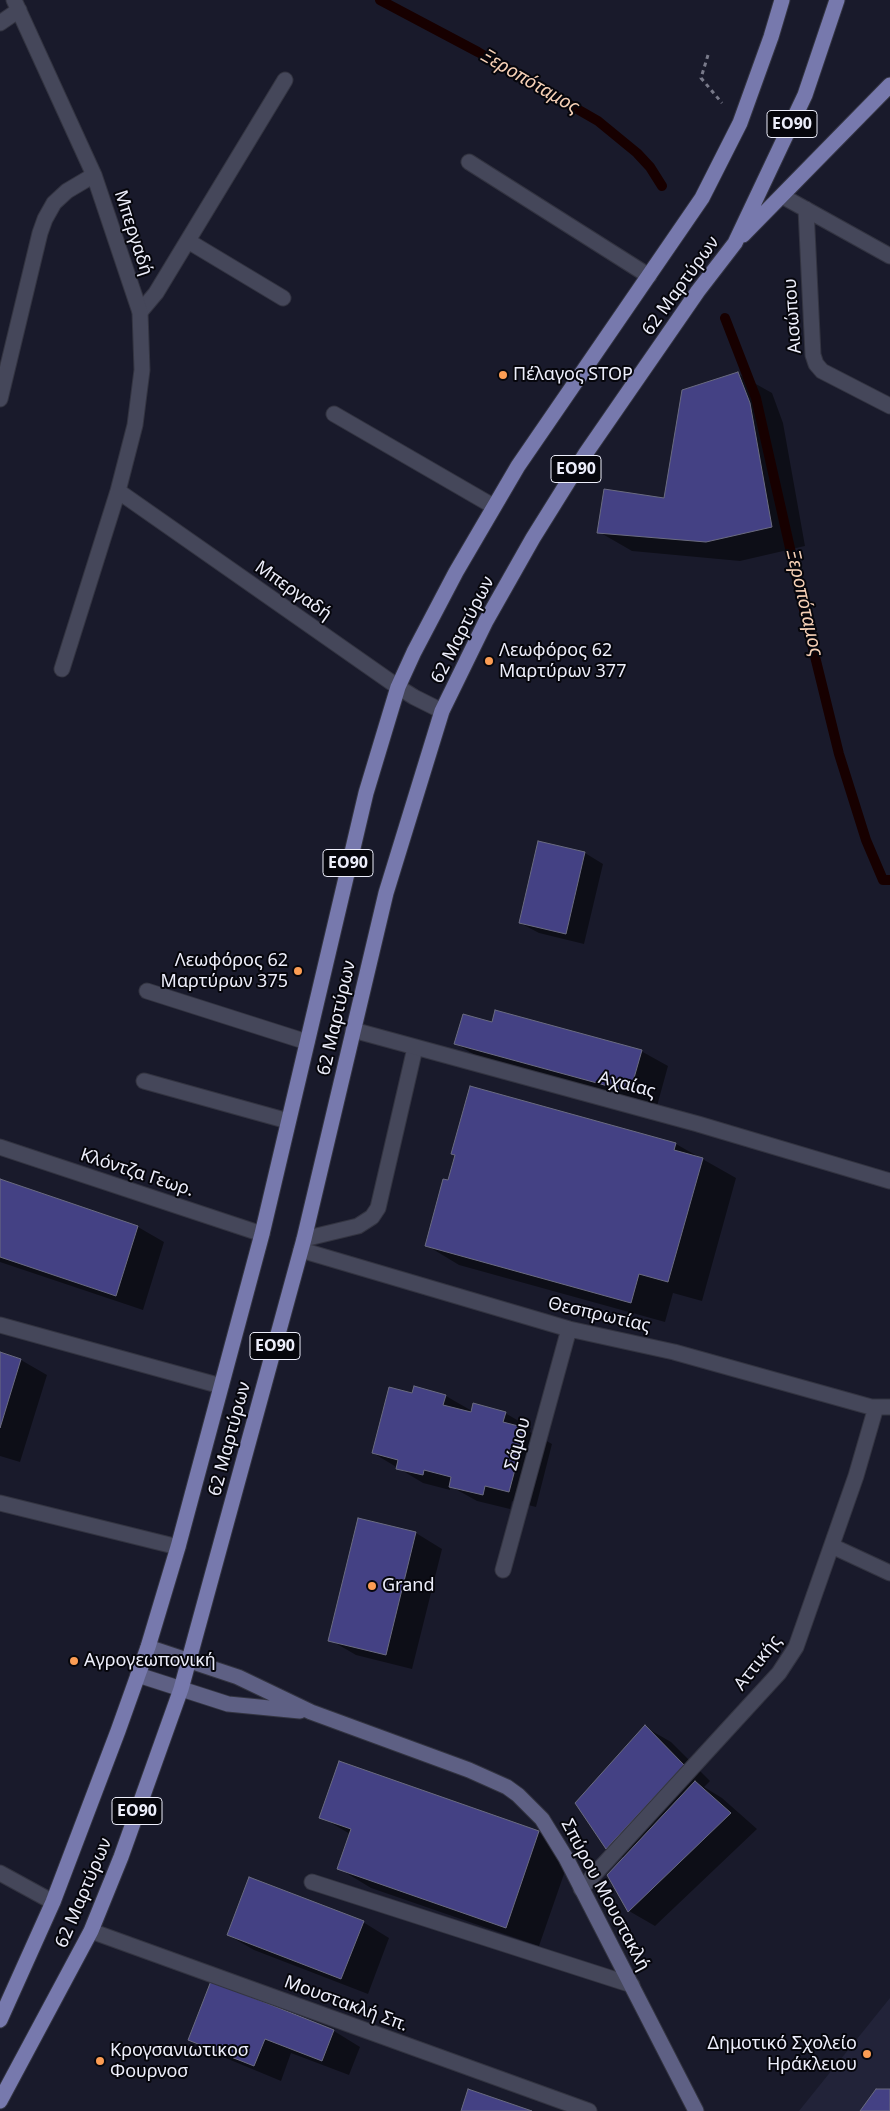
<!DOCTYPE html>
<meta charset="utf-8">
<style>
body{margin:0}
canvas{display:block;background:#191a2b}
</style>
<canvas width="890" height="2111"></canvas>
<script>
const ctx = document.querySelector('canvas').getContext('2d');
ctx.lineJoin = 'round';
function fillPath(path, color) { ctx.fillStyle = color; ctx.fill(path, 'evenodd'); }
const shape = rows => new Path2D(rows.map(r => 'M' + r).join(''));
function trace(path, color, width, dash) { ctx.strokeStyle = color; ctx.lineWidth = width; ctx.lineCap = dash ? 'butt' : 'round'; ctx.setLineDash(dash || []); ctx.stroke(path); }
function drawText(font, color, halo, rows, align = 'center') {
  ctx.font = font + ' "Noto Sans",sans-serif'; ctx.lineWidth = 4; ctx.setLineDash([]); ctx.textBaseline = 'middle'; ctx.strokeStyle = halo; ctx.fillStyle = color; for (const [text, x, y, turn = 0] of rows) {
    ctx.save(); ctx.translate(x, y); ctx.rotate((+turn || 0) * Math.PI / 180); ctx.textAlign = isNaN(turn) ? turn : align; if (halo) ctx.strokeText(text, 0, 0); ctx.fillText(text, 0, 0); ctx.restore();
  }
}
fillPath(shape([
 [890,1998,890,2111,799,2111]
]), '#222339');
fillPath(shape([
 [738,374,772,393,783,423,805,546,740,561,632,551,599,532,665,499],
 [539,842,585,853,603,864,584,944,539,933,520,923],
 [492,1024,641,1051,668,1066,657,1106,482,1059,456,1044],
 [471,1087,676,1144,736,1178,702,1301,673,1293,665,1322,459,1265,426,1245,449,1182],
 [0,1181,138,1227,164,1242,143,1310,0,1262],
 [0,1354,21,1360,47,1375,20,1462,0,1456],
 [413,1394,446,1396,472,1411,505,1413,531,1428,530,1432,552,1444,536,1507,512,1501,510,1509,477,1501,450,1486,450,1490,423,1483,373,1453],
 [359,1520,416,1533,442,1549,412,1669,356,1655,330,1640],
 [645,1727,671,1742,710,1781,704,1787,722,1798,757,1829,655,1926,629,1911,624,1858,607,1849,576,1803],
 [340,1762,539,1832,572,1851,539,1946,371,1888,338,1868,350,1834,321,1817],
 [363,1922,389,1938,368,1994,254,1950,228,1935],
 [212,1983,334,2031,360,2047,349,2075,291,2053,281,2081,216,2054,189,2039]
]), '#0007');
trace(shape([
 [380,0,478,52,598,121,637,153,650,167,662,186],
 [725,318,756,398,809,632,839,754,866,840,883,880,890,880]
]), '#170000', 10);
const building = shape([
 [738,372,750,403,772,527,706,542,597,533,604,489,664,498,682,390,738,372],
 [538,841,585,852,566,934,519,923,538,841],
 [495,1010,642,1050,630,1092,454,1044,463,1014,492,1022,495,1010],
 [470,1086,676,1143,674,1150,703,1158,668,1282,639,1274,631,1303,425,1246,443,1179,448,1180,455,1155,451,1154,470,1086],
 [0,1179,138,1226,116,1296,0,1257,0,1179],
 [0,1352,21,1359,0,1428,0,1352],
 [414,1386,446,1395,443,1405,471,1412,473,1403,506,1412,503,1422,526,1428,509,1492,485,1486,483,1495,449,1487,451,1477,424,1470,423,1475,396,1469,398,1460,372,1453,389,1387,412,1393,414,1386],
 [358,1518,416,1532,386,1655,328,1641,358,1518],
 [645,1725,684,1765,606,1849,575,1803,645,1725],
 [339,1761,539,1831,506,1928,337,1869,351,1829,319,1818,339,1761],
 [695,1781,731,1813,628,1912,607,1875,695,1781],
 [249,1877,364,1921,341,1979,227,1935,249,1877],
 [211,1981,334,2030,322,2061,265,2039,254,2066,188,2040,211,1981],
 [468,2089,532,2111,461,2111,468,2089],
 [876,2089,890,2089,890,2111,860,2111,876,2089]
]);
fillPath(building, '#444184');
trace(building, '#6a6b80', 1);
const lane = shape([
 [469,162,649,276],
 [188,241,283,298],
 [140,312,156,293,285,80],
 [334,414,493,506],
 [147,991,307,1042],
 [144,1081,288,1121],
 [304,1239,358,1226,372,1217,378,1208,415,1048],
 [0,1325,221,1386],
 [0,1503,178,1547],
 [0,1873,53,1902]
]);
const street = shape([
 [14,0,94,175,140,312,142,370,135,425,118,491,398,687,414,697,442,711],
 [0,23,19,10],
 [782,196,890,256],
 [806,209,813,355,816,364,822,371,890,406],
 [0,399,40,233,45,219,54,203,67,191,94,175],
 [62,669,118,491],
 [353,1030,698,1124,890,1181],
 [0,1147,262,1234],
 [301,1250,569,1329,674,1352,871,1407,890,1407],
 [832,1546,890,1573],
 [503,1570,569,1329],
 [312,1882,632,1985],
 [581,1889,779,1673,796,1647,856,1476,876,1407],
 [91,1931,589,2111]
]);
const secondary = shape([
 [148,1647,238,1677,311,1712,469,1770,507,1787,518,1795,542,1819,566,1858,696,2111],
 [138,1675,228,1704,300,1711]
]);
const primary = shape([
 [743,235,890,85],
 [0,2020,53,1902,118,1731,148,1647,178,1547,262,1234,366,793,398,687,414,652,456,572,518,466,702,198,740,123,771,37,782,0],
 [0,2101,91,1931,121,1857,181,1689,304,1239,386,893,442,711,486,621,533,538,586,453,698,291,735,243,805,95,837,0]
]);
trace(lane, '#333441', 17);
trace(street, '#333441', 17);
trace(secondary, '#333441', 17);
trace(primary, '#333441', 17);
trace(shape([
 [708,55,701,78,722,103]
]), '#797a8a', 3, [4, 4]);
trace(lane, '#45475a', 15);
trace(street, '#45475a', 15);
trace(secondary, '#5e6084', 15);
trace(primary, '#7779ad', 15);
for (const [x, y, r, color] of [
 [503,375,5,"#fc9d54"],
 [489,661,5,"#fc9d54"],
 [298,971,5,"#fc9d54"],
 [372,1586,5,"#fc9d54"],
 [74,1661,5,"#fc9d54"],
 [867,2054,5,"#fc9d54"],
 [100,2061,5,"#fc9d54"]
]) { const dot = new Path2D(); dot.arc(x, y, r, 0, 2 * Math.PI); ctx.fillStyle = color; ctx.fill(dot); trace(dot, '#06060c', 2); }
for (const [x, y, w] of [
 [792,124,50],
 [576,469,50],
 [348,863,50],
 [275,1346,50],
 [137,1811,50]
]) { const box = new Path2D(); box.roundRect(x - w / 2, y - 13.5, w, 27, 4); ctx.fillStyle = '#06060c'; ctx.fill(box); trace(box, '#edeefb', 1); }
drawText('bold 16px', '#edeefb', null, [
 ["ΕΟ90",792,124],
 ["ΕΟ90",576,469],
 ["ΕΟ90",348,863],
 ["ΕΟ90",275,1346],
 ["ΕΟ90",137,1811]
]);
drawText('18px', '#edeefb', '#06060c', [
 ["Μπεργαδή",133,233,72],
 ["62 Μαρτύρων",681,286,-54],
 ["Αισώπου",793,316,-94],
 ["Μπεργαδή",293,591,35],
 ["62 Μαρτύρων",463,630,-63],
 ["62 Μαρτύρων",337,1018,-77],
 ["Αχαίας",627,1085,15],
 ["Κλόντζα Γεωρ.",137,1173,18],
 ["Θεσπρωτίας",599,1315,13],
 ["62 Μαρτύρων",230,1439,-75],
 ["Σάμου",518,1444,-75],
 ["Αττικής",758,1663,-52],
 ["62 Μαρτύρων",84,1893,-67],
 ["Σπύρου Μουστακλή",605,1895,62],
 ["Μουστακλή Σπ.",346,2004,20]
]);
drawText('18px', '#edeefb', '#06060c', [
 ["Πέλαγος STOP",513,375],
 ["Λεωφόρος 62",499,651],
 ["Μαρτύρων 377",499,672],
 ["Λεωφόρος 62",288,961,"right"],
 ["Μαρτύρων 375",288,982,"right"],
 ["Grand",382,1586],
 ["Αγρογεωπονική",84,1661],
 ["Δημοτικό Σχολείο",857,2044,"right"],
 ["Ηράκλειου",857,2065,"right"],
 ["Κρογσανιωτικοσ",110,2051],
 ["Φουρνοσ",110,2072]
], 'left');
drawText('italic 19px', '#f6d0b6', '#06060c', [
 ["Ξεροπόταμος",530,82,30],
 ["Ξεροπόταμος",804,603,77]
]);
</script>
